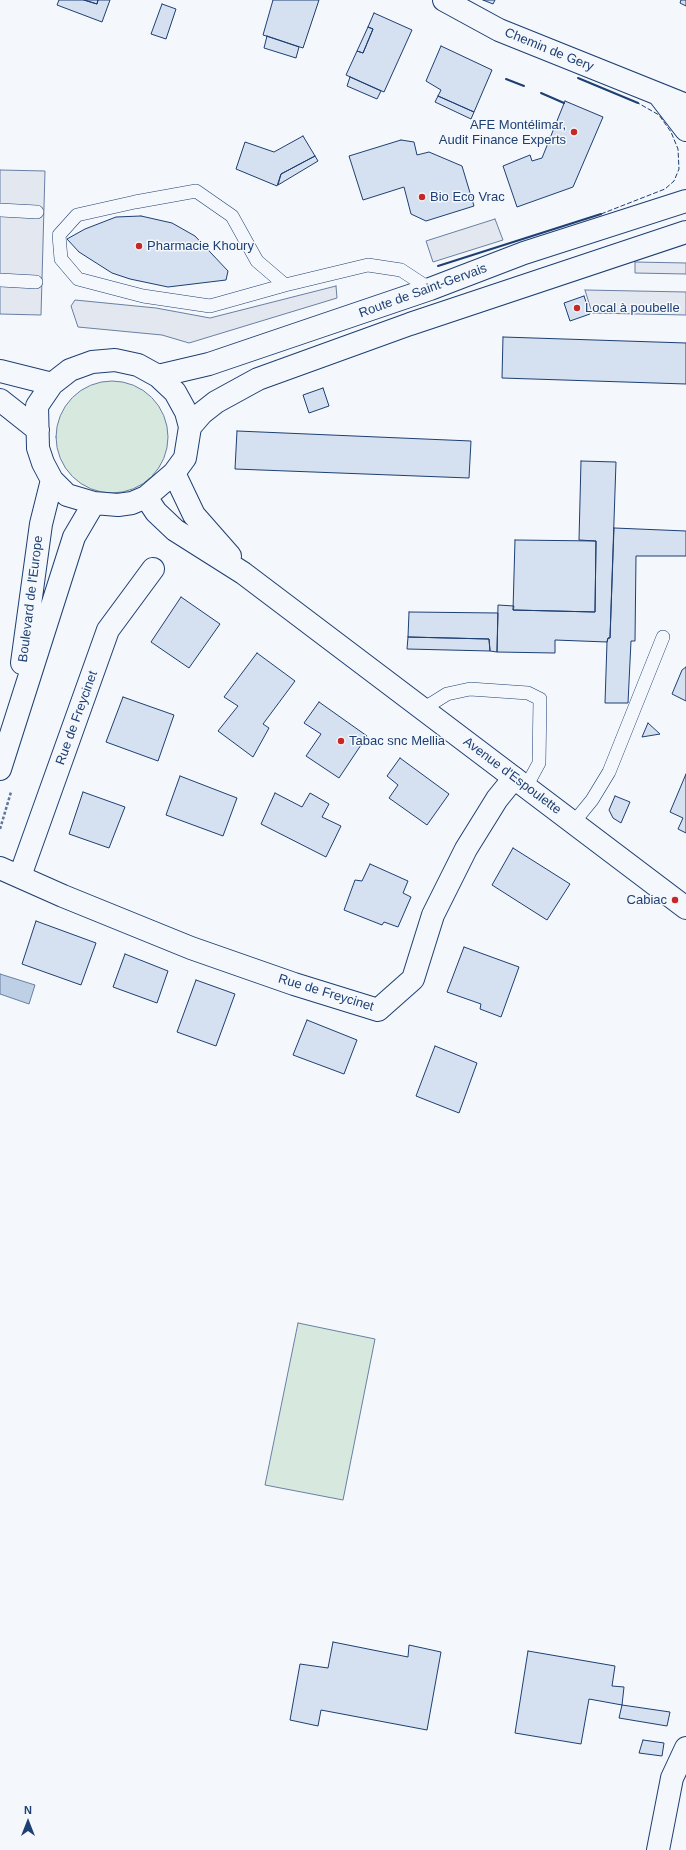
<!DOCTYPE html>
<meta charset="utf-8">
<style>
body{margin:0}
#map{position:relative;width:686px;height:1850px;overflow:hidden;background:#f4f7fb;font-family:Helvetica,sans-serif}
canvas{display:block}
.north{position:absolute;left:8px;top:1802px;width:40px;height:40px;-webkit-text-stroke:3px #f4f7fb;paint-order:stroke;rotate:0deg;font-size:11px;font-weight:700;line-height:16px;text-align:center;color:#1d3f73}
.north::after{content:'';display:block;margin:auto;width:14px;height:18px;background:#1d3f73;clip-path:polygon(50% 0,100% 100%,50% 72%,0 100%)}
</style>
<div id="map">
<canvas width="686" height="1850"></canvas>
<div class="north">N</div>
</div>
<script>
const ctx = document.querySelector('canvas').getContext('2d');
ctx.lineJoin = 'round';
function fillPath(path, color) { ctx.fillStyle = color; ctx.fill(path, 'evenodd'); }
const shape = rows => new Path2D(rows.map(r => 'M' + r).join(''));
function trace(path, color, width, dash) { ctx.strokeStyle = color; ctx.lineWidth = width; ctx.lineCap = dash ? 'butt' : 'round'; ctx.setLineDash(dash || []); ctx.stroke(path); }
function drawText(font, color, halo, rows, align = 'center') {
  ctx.font = font + ' Helvetica,sans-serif'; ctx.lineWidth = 3; ctx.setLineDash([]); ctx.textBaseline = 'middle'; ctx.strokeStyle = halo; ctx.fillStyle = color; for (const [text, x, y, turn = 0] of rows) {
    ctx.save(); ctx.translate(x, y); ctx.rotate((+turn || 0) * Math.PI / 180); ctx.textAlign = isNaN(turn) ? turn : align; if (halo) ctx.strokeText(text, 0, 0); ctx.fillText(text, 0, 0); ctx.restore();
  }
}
const green = shape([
 '56 437a56 56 0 1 1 112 0a56 56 0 1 1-112 0Z',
 [298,1323,375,1339,343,1500,265,1485,298,1323]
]);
fillPath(green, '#d7e8df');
trace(green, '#687fa3', 1);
const parking = shape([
 [0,170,45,171,41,315,0,314,0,170],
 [495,219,503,240,433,262,426,241,495,219],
 [635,262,686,263,686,274,635,273,635,262],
 [336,286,337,298,189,343,162,335,78,327,71,306,75,300,156,308,210,318,336,286],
 [585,290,686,292,686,315,592,313,585,290]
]);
fillPath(parking, '#e3e8f0');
trace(parking, '#687fa3', 1);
const water = shape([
 [0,974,35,985,29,1004,0,994,0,974]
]);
fillPath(water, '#bed0e5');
trace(water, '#687fa3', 1);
const building = shape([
 [59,0,84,0,97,4,98,0,110,0,102,22,57,5,59,0],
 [84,0,98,0,97,4,84,0],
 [273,0,319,0,303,48,263,35,273,0],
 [483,0,495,0,493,4,483,0],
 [681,0,686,0,686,6,680,3,681,0],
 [162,4,176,9,166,39,151,34,162,4],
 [374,13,412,30,384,92,346,75,357,51,363,53,373,29,368,27,374,13],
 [368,27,373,29,363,53,357,51,368,27],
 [267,36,299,47,296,58,264,48,267,36],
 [441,46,492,70,474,112,438,96,441,90,426,81,441,46],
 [350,77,381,91,377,99,347,86,350,77],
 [438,96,474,112,471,119,435,102,438,96],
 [565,101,603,117,573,187,517,207,503,166,530,155,532,161,542,158,565,101],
 [303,136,315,156,281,174,277,186,236,169,245,142,274,152,303,136],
 [401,140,414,142,417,155,429,152,462,166,474,206,426,221,411,214,404,187,363,200,349,156,401,140],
 [315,156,318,161,278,185,281,174,315,156],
 [141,216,172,223,195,236,228,271,226,280,168,287,130,279,112,273,79,252,67,239,85,229,116,217,141,216],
 [584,296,590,314,570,321,564,303,584,296],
 [503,337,686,343,686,384,502,378,503,337],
 [323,388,329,406,309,413,303,395,323,388],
 [237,431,471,441,469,478,235,469,237,431],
 [581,461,616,462,610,638,608,638,607,642,555,640,555,653,497,652,498,605,514,606,513,610,595,612,596,541,579,540,581,461],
 [614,528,686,531,686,556,636,556,635,641,631,641,628,703,605,703,607,642,608,638,610,638,614,528],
 [515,540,596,541,595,612,513,610,515,540],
 [181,597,220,624,189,668,151,642,181,597],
 [409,612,498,613,497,652,490,651,489,639,408,637,409,612],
 [408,637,489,639,490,651,407,649,408,637],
 [257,653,295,681,263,724,269,728,253,757,218,731,238,706,224,697,257,653],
 [686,667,686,701,672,694,682,670,686,667],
 [123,697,174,715,158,761,106,742,123,697],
 [319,702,367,736,339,778,306,756,321,734,304,723,319,702],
 [648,723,660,734,642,737,648,723],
 [400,758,449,794,427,825,389,798,398,785,387,776,400,758],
 [686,774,686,833,678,829,683,818,670,812,686,774],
 [180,776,237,798,223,836,166,815,180,776],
 [83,792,125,807,109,848,69,834,83,792],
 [275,793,302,807,310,793,329,804,322,817,341,826,326,857,261,824,275,793],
 [615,796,630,802,621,823,613,818,609,810,615,796],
 [513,848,570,884,547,920,492,885,513,848],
 [370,864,408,881,403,893,411,897,398,927,384,922,382,925,344,910,355,880,362,881,370,864],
 [36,921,96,943,81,985,22,964,36,921],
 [464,947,519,967,501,1017,480,1009,481,1004,447,992,464,947],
 [125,954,168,971,157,1003,113,987,125,954],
 [196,980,235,994,216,1046,177,1032,196,980],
 [307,1020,357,1040,344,1074,293,1055,307,1020],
 [435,1046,477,1063,459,1113,416,1096,435,1046],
 [333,1642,408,1657,409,1645,441,1652,427,1730,321,1710,318,1726,290,1720,300,1664,328,1668,333,1642],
 [528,1651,615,1666,612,1686,624,1687,622,1705,589,1699,581,1744,515,1733,528,1651],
 [622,1705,670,1712,667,1726,619,1718,622,1705],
 [643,1740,664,1743,662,1756,639,1753,643,1740]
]);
fillPath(building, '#d5e0f0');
trace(building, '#1d3f73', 1);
const service = shape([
 [0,210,37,212],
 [0,280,36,282],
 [285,285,257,261,232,216,196,191,135,202,77,215,59,235,61,259,78,279,143,296,210,306,285,285,368,265,401,270,430,289],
 [423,709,447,694,470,689,528,693,540,699,539,763,526,787],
 [574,822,592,800,609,772,663,637]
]);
const minor = shape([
 [444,0,499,30,686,105],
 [659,95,686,130],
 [0,868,63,896,191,948,294,984,378,1010,413,979,433,915,466,849,497,799,514,778],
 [20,876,108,630,153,569],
 [658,1850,672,1778,686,1748]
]);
const secondary = shape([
 [115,360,138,365,158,376,175,392,186,412,190,427,185,458,174,473,146,497,132,503,118,505,94,503,67,495,52,480,43,463,38,448,37,406,52,384,70,370,92,362,115,360],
 [0,371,52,384],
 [158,376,209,364,430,289,524,253,686,201],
 [0,400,38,430],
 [190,427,202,413,216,402,258,379,410,324,686,232],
 [174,473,194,515,230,556],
 [146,497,156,512,175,530,243,573,686,908],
 [22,663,41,524,52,480],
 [0,769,74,537,94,503]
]);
trace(service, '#1d3f73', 14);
trace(minor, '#1d3f73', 24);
trace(secondary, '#1d3f73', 24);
trace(shape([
 [0,829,11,792]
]), '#5e769c', 2.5, [3, 2]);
trace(service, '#f4f7fb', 13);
trace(minor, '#f4f7fb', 22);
trace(secondary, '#f4f7fb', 22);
trace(shape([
 [601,214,665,189,674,181,679,169,678,149,671,132,659,115,638,103]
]), '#1d3f73', 1, [5, 2]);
trace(shape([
 [578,78,638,103],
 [506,79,524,86],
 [541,93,564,103],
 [438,266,601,214]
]), '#1d3f73', 2);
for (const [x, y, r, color] of [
 [574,132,4,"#c62828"],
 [422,197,4,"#c62828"],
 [139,246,4,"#c62828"],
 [577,308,4,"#c62828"],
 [341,741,4,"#c62828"],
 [675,900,4,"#c62828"]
]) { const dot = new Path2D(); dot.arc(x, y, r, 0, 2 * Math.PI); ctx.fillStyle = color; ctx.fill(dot); trace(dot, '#f4f7fb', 1.5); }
drawText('13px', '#1d3f73', '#f4f7fb', [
 ["Chemin de Gery",549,50,22],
 ["Route de Saint-Gervais",423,291,-20],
 ["Boulevard de l'Europe",31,599,-83],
 ["Rue de Freycinet",77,718,-70],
 ["Avenue d'Espoulette",512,776,37],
 ["Rue de Freycinet",326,993,17]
]);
drawText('13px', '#1d3f73', '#f4f7fb', [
 ["AFE Montélimar,",566,125,"right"],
 ["Audit Finance Experts",566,140,"right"],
 ["Bio Eco Vrac",430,197],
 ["Pharmacie Khoury",147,246],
 ["Local à poubelle",585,308],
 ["Tabac snc Mellia",349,741],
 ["Cabiac",667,900,"right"]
], 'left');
</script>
